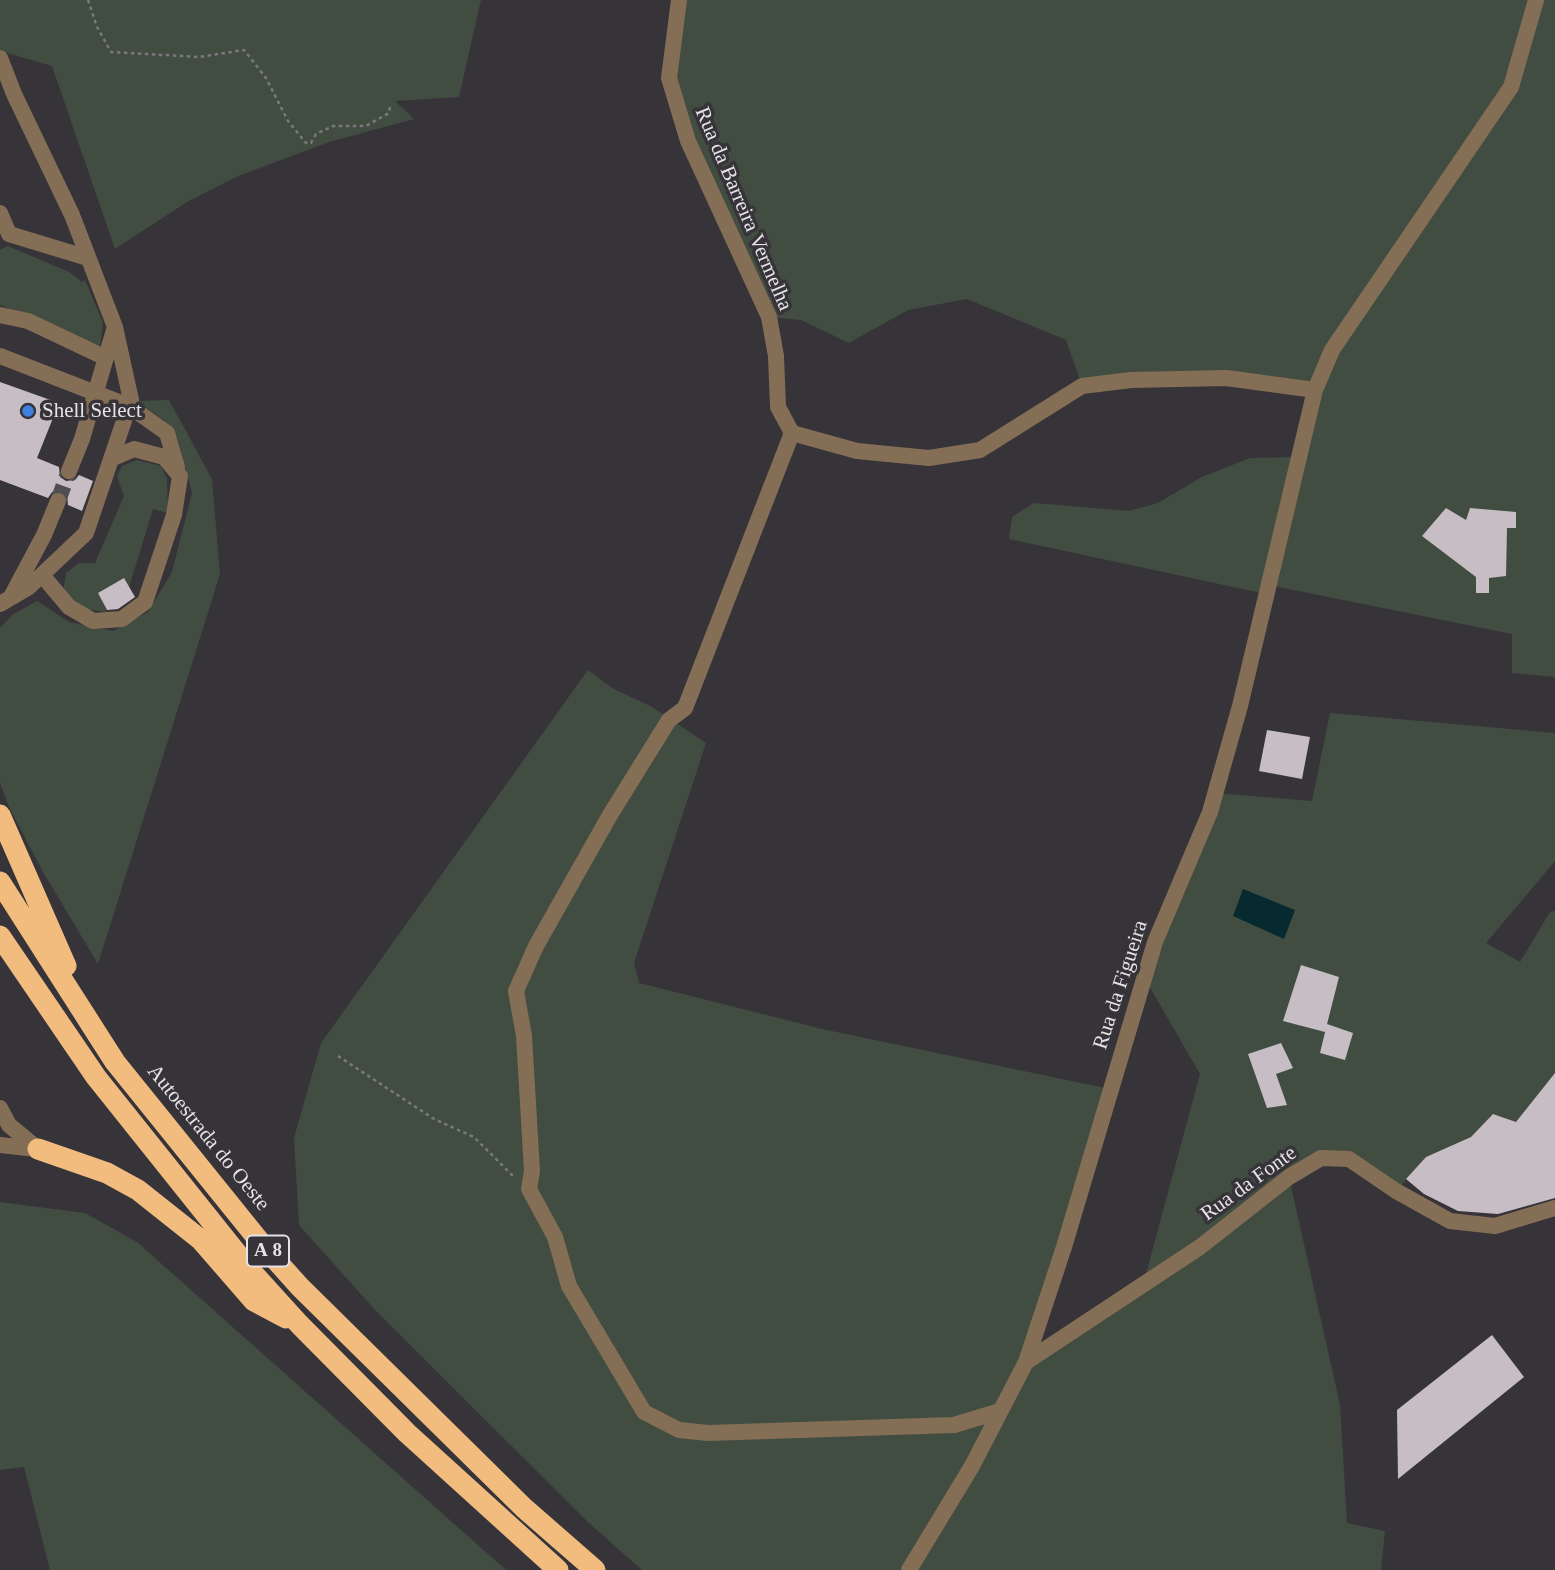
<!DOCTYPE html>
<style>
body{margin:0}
canvas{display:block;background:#363339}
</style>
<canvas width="1555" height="1570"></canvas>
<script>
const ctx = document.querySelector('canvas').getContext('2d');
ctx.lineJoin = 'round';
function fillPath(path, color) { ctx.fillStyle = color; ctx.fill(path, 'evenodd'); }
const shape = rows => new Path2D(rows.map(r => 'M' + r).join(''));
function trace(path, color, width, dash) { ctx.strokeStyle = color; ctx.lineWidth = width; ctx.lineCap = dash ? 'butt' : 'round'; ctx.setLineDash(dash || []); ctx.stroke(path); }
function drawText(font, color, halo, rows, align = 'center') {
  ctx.font = font + ' "Times New Roman",serif'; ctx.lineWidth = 7; ctx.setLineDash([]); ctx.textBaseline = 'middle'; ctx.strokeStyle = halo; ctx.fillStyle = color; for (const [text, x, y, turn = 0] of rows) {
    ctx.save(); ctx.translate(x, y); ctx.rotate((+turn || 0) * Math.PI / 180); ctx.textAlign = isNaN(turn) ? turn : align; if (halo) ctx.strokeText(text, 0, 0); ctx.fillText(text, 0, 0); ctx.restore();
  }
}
fillPath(shape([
 [0,0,481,0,459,97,395,101,414,119,329,142,238,176,187,202,115,249,52,66,0,51],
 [679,0,1555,0,1555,677,1512,673,1512,634,1269,585,1266,594,1009,539,1012,517,1034,503,1129,511,1158,503,1202,477,1250,458,1298,457,1314,391,1226,378,1082,386,1066,340,967,299,908,310,849,343,801,320,769,317,669,78],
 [8,246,69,272,82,282,85,280,103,323,100,346,0,305,0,250],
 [169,400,212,479,220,574,98,964,43,872,9,807,0,783,0,628,12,615,37,601,69,622,113,631,148,612,172,572,192,493,178,440,165,421,136,401],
 [137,460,161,466,167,479,168,513,153,509,129,587,125,581,99,594,107,612,76,608,63,592,66,573,79,563,95,563,124,496,117,476,122,466],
 [588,670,612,688,652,707,706,743,634,963,639,983,822,1029,1110,1089,1027,1360,1143,1285,1200,1074,1144,977,1215,793,1312,801,1330,713,1555,733,1555,861,1486,943,1520,962,1550,912,1555,911,1555,1086,1516,1122,1493,1114,1471,1137,1426,1157,1396,1191,1349,1159,1321,1158,1289,1177,1340,1405,1347,1523,1385,1531,1381,1570,642,1570,589,1523,376,1311,299,1225,294,1138,321,1043],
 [0,1202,85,1213,137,1242,506,1570,50,1570,24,1467,0,1470]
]), '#424d42');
fillPath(shape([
 [1243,889,1295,910,1284,939,1233,916]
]), '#062a2f');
fillPath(shape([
 [0,382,59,403,37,458,59,467,60,477,66,481,75,480,79,475,93,481,82,511,68,505,67,495,61,491,52,492,48,498,0,480],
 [1446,508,1466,520,1470,508,1516,512,1516,528,1507,528,1506,576,1489,578,1489,593,1476,593,1476,577,1422,536],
 [124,578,135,597,118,609,107,610,98,593],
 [1267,730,1310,737,1302,779,1259,771],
 [1301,965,1339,977,1325,1032,1283,1021],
 [1327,1024,1353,1033,1345,1060,1320,1053],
 [1281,1043,1293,1068,1276,1074,1287,1105,1267,1108,1248,1054],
 [1555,1073,1555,1198,1498,1214,1458,1211,1424,1194,1406,1179,1426,1157,1471,1137,1493,1114,1516,1122],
 [1492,1335,1524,1377,1398,1479,1397,1410]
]), '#c6bec4');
trace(shape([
 [58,501,69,471]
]), '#504d53', 16, [16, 8]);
trace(shape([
 [88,0,97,27,111,52,199,57,244,50,266,78,288,121,306,143,311,143,316,134,333,126,366,126,389,113,390,107],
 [338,1056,434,1119,474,1137,515,1178]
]), '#7b787d', 2.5, [3.5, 3.5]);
trace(shape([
 [679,0,669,78,688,141,769,317,776,356,778,407,792,433,857,451,929,458,980,450,1082,386,1131,380,1226,378,1315,390],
 [0,58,14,94,72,215,115,327,131,400,86,533,29,587,0,604],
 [0,213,9,234,88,258],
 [0,315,28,321,106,358],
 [0,356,129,406,167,433,177,467],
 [792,433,685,708,669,720,610,815,536,946,516,991,524,1036,532,1171,529,1189,555,1237,569,1286,644,1412,679,1430,708,1433,954,1425,1000,1411],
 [69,471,82,439,114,330],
 [42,575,69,607,93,621,122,619,145,602,174,515,180,476,164,457,134,449,111,459],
 [12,595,44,535,58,501],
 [0,1108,9,1125,38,1149],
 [0,1145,36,1149],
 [1026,1362,1200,1247,1289,1177,1321,1158,1349,1159,1396,1191,1450,1221,1495,1226,1555,1208],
 [909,1570,972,1466,1026,1362,1064,1247,1155,942,1210,812,1240,706,1315,390,1332,350,1511,87,1536,0]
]), '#846e56', 16);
trace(shape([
 [0,815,66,966],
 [0,882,115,1062,265,1248,300,1287,524,1508,595,1570],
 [0,936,96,1077,251,1271,299,1324,407,1433,558,1570],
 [38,1149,107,1173,138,1190,201,1240,254,1301,286,1318]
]), '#f2bc7f', 21);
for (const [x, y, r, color] of [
 [28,411,7,"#3f7fe0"]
]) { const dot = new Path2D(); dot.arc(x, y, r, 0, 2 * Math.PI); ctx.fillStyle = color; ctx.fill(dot); trace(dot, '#363339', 2.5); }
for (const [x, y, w] of [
 [268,1251,42]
]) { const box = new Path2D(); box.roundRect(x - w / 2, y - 15.5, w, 31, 5); ctx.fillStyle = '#363339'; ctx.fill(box); trace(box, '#e5e3e7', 2); }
drawText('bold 19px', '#e5e3e7', null, [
 ["A 8",268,1251]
]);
drawText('21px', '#e5e3e7', '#363339', [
 ["Rua da Barreira Vermelha",743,209,67],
 ["Rua da Figueira",1121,985,-72],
 ["Autoestrada do Oeste",208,1138,51],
 ["Rua da Fonte",1249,1184,-36]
]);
drawText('21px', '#e5e3e7', '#363339', [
 ["Shell Select",42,411]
], 'left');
</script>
